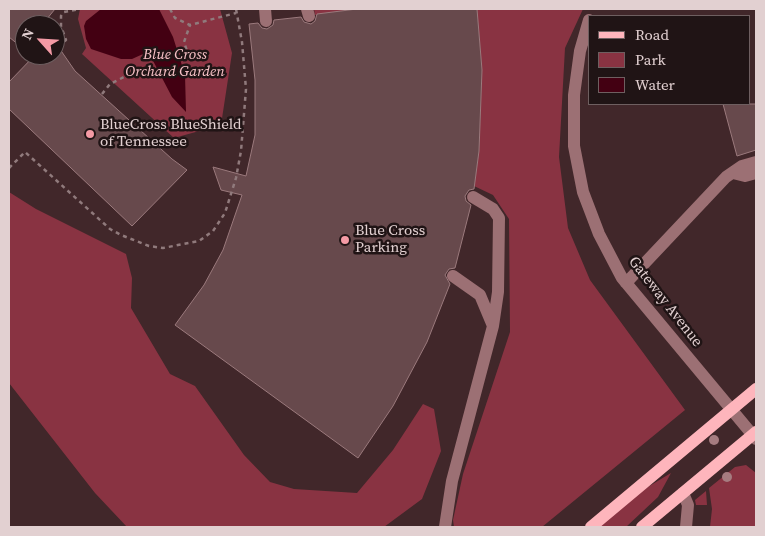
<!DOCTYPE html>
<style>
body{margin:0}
#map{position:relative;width:765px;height:536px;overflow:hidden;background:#41272a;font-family:"Source Serif 4",serif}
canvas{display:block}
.frame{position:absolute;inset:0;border:10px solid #e2d0d1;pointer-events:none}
.legend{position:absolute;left:588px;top:15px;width:162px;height:90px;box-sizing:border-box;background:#201415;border:1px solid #6e5f60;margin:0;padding:6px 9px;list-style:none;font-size:15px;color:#e2d0d1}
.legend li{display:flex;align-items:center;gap:10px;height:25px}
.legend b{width:25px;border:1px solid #6e5f60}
.north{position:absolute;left:15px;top:15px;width:50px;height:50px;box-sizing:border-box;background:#201415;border:1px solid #6e5f60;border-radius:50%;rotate:296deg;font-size:14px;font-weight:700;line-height:20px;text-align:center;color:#e2d0d1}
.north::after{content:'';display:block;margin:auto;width:18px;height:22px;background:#f49aa5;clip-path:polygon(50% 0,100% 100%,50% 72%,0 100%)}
</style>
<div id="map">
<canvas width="765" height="536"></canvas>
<div class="frame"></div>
<ul class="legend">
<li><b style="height:6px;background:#feb5bc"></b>Road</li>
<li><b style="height:14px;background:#893342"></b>Park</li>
<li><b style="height:14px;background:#430012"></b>Water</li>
</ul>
<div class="north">N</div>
</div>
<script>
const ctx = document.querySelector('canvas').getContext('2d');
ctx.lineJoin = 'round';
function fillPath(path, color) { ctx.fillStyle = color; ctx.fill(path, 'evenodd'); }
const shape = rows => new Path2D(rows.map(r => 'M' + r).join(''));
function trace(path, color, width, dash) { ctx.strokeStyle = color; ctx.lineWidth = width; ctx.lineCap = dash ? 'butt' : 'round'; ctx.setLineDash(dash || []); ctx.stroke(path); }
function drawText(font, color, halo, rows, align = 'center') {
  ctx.font = font + ' "Source Serif 4",serif'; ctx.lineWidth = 5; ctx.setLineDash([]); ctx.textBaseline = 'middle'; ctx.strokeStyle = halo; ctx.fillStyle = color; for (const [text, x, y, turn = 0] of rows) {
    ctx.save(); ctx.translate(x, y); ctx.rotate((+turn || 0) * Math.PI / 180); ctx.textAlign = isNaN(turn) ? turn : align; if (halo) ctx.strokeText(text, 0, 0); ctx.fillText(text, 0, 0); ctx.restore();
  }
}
fillPath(shape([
 [80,9,220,9,232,53,221,125,174,138,82,54,86,48,78,19],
 [314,9,357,9,315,15],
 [477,9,583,9,565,48,559,157,568,228,590,280,685,410,542,527,454,527,453,520,463,474,510,332,509,219,493,195,474,186,479,151,482,70],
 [9,192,36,209,126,254,132,278,131,308,170,374,195,386,244,455,270,482,294,489,357,493,393,450,423,404,434,409,441,451,422,499,384,527,127,527,95,493,9,383],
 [746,465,756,473,756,527,710,527,712,509,709,488,735,467],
 [671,473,658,497,626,527,599,527,646,488],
 [706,491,707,505,696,505,695,500]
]), '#893342');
fillPath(shape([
 [101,9,159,9,173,37,185,75,186,112,172,97,150,55,143,54,132,59,121,59,91,49,86,39,84,26,86,21]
]), '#430012');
const building = shape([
 [9,9,55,9,42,25,25,25,25,50,9,37,9,9],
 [357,9,477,9,482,70,479,151,474,189,469,190,465,196,466,201,471,205,455,268,449,269,445,275,450,284,427,342,393,406,358,458,175,325,204,285,223,250,242,195,221,190,213,167,246,176,255,135,255,80,249,24,258,23,262,28,267,29,273,25,274,20,301,17,304,22,311,24,315,21,317,14,357,9],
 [55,42,75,71,172,159,187,170,132,226,9,109,9,82,35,55,55,55,55,42],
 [723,104,756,104,756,150,737,156,723,104]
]);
fillPath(building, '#67494c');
trace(building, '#9b7a7d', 1);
trace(shape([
 [170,9,175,18,190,25,236,13],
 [58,46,66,40,61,26,61,16,64,12,80,9],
 [189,57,184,42,190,25],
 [102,94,110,84,132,73,131,65],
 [9,168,25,152,110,229,121,235,149,246,163,248,199,241,213,231,225,213,236,178,241,151,246,89,242,42,236,9]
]), '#907a7c', 2.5, [4, 4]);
trace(shape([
 [265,9,266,21],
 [307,9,309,16],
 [589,20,580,51,574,95,574,146,583,192,599,234,622,278,756,439],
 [733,173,745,176,756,173],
 [453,276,480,295,493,326],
 [626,283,726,177,742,166,756,162],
 [683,493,688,505,686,527],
 [445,527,452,481,493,326,498,292,499,218,493,209,473,197]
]), '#9c7074', 12);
trace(shape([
 [591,527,756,389],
 [642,527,756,432]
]), '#feb5bc', 12);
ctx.fillStyle = '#a67c80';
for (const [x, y] of [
 [714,440],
 [727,477]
]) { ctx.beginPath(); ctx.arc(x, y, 5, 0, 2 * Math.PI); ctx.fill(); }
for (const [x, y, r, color] of [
 [90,134,5,"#f49aa5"],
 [345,240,5,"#f49aa5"]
]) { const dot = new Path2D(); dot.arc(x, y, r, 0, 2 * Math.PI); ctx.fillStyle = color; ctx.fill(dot); trace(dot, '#201415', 2); }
drawText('italic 15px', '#f8c2c7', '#201415', [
 ["Blue Cross",175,55],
 ["Orchard Garden",175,72]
]);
drawText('15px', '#e2d0d1', '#201415', [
 ["BlueCross BlueShield",100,125],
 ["of Tennessee",100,142],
 ["Blue Cross",355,231],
 ["Parking",355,248]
], 'left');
drawText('15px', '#e2d0d1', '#201415', [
 ["Gateway Avenue",665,302,52]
]);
</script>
